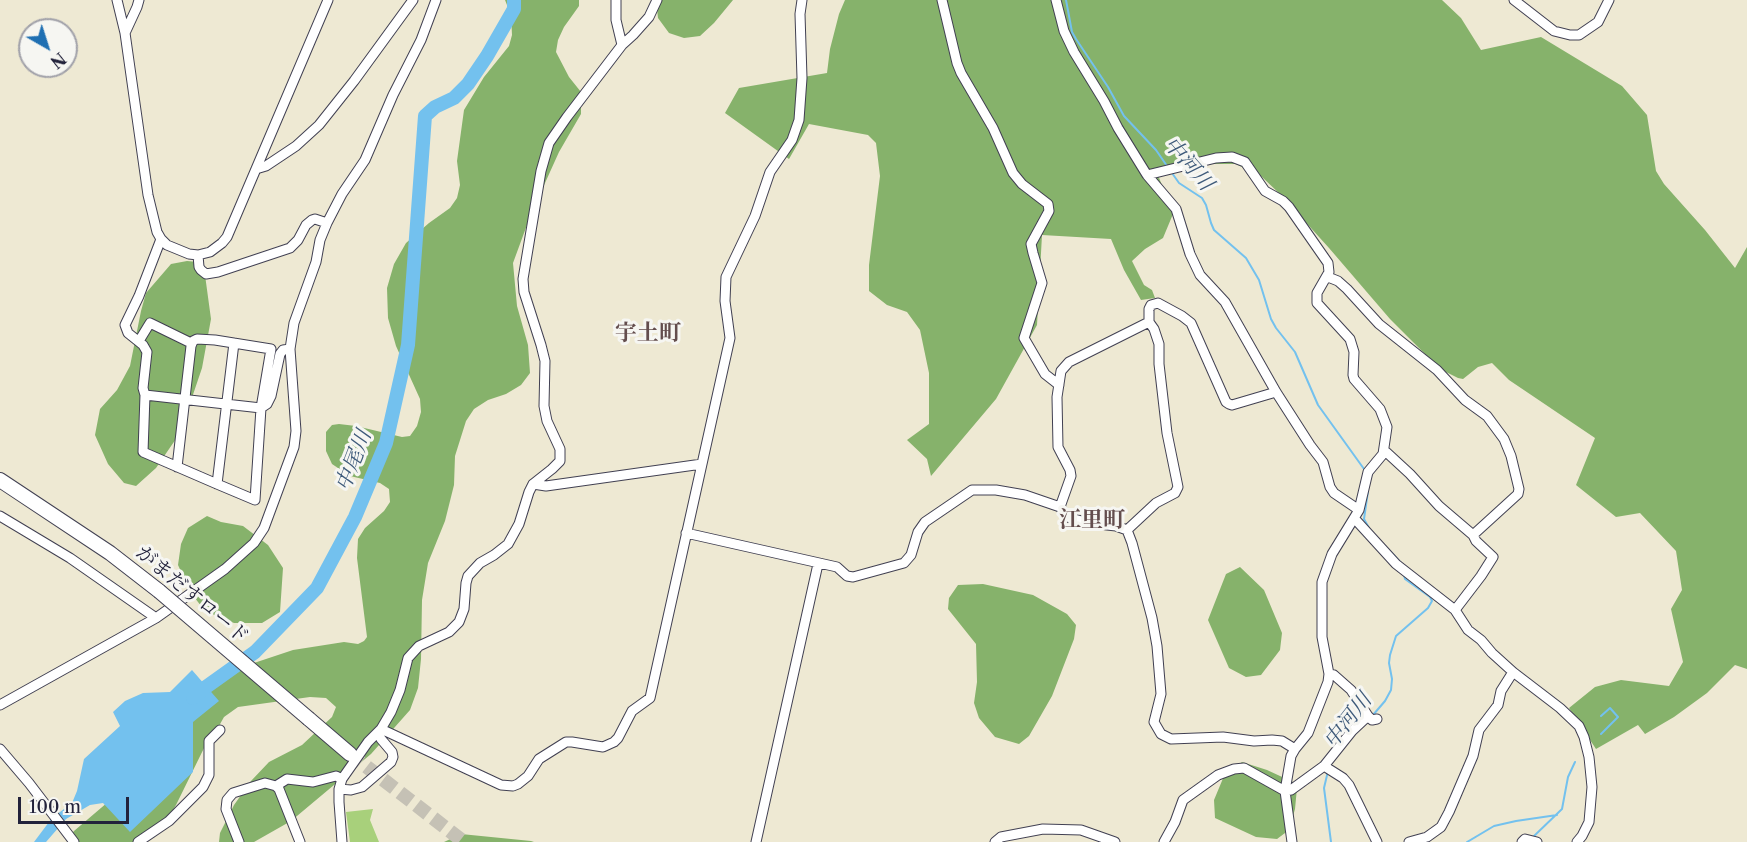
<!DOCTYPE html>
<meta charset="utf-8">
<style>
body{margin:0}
#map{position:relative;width:1747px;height:842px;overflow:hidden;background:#eee9d3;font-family:"Libre Caslon Text",serif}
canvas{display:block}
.north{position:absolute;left:18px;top:18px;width:60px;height:60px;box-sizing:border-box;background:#f6f6f2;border:2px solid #a1a1a9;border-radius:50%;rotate:141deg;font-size:16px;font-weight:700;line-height:24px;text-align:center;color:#22223b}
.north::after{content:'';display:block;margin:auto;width:21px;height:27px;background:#1f6fb2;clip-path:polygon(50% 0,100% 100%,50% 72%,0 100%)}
.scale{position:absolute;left:18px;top:797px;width:111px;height:27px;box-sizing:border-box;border:3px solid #22223b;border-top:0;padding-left:8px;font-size:18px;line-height:21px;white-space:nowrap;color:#22223b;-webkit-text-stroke:4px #f6f6f2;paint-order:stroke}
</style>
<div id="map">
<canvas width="1747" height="842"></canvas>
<div class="north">N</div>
<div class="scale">100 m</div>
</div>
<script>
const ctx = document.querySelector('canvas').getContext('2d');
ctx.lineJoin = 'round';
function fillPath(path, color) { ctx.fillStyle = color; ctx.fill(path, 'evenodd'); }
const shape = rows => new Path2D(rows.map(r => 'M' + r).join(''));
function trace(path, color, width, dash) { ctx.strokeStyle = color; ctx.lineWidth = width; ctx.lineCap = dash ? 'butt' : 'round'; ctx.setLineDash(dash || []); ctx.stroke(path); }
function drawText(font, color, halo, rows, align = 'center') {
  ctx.font = font + ' "Libre Caslon Text","Noto Serif JP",serif'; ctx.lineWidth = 6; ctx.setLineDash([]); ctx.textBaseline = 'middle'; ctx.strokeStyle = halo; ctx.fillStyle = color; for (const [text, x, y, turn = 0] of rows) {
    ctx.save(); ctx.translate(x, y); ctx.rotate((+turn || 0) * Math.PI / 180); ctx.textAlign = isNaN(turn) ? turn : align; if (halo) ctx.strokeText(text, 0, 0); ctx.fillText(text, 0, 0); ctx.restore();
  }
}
fillPath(shape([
 [373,809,370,820,379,842,350,842,346,812]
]), '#a8d07b');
fillPath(shape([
 [505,0,579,0,579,6,564,27,558,40,556,52,569,77,581,92,581,114,559,152,531,214,513,263,517,306,528,345,530,373,521,385,506,394,488,400,474,409,466,421,455,456,454,485,445,521,428,563,422,600,421,659,418,688,410,710,371,754,291,821,254,842,219,842,220,833,234,805,251,781,269,762,302,745,332,717,336,707,326,698,310,697,238,707,224,717,215,733,207,742,176,805,161,830,147,842,69,842,67,839,74,831,108,802,174,698,221,674,293,650,344,642,358,644,364,641,367,637,357,558,358,539,365,528,384,511,390,502,389,489,380,483,350,476,332,464,326,451,326,432,332,425,339,424,356,426,402,437,410,436,417,426,421,412,420,399,396,346,388,318,387,288,394,264,406,243,429,223,450,208,457,198,460,185,457,161,464,110,484,77,509,46,512,35,511,15],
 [656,0,733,0,714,23,700,36,684,38,669,33,658,18],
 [845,0,1442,0,1461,18,1481,50,1541,37,1622,86,1647,115,1656,171,1664,184,1705,230,1735,268,1747,247,1747,669,1735,665,1707,693,1674,717,1645,734,1638,725,1596,749,1569,708,1595,687,1621,680,1669,686,1683,662,1671,609,1682,590,1676,551,1640,513,1616,517,1576,485,1595,438,1509,380,1492,363,1478,367,1463,379,1458,378,1440,369,1390,319,1329,248,1282,196,1262,177,1236,164,1173,164,1158,175,1173,214,1163,238,1145,249,1132,261,1144,285,1152,290,1155,298,1141,300,1124,270,1111,239,1042,235,1037,325,996,399,931,476,927,459,907,440,929,424,929,373,920,330,907,312,887,305,869,291,869,265,880,176,876,143,868,135,809,124,789,159,725,113,739,88,827,73,830,49,839,14],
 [187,261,198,262,205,275,211,319,202,368,180,433,156,468,136,486,124,483,108,464,95,435,100,409,117,390,130,366,141,311,146,293,171,264],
 [207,516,221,522,243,526,268,545,283,568,280,612,262,623,234,623,205,611,191,593,178,565,181,544,188,528],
 [1240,567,1264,590,1282,633,1280,650,1261,675,1246,677,1229,668,1208,620,1226,574],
 [983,584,1033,595,1067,614,1076,625,1074,639,1052,696,1029,736,1019,744,995,737,979,718,974,703,977,682,976,644,948,609,949,598,958,585],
 [1242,762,1267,770,1293,782,1297,788,1295,809,1289,830,1277,839,1256,837,1215,818,1214,800,1224,776],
 [461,834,531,841,534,842,444,842]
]), '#86b26b');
fillPath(shape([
 [192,670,219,701,193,722,193,772,130,832,103,803,90,805,66,819,46,842,34,842,52,818,72,803,77,791,84,759,120,726,113,712,125,701,143,693,170,692]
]), '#73c1ee');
trace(shape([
 [1066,0,1072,32,1076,39,1108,87,1124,116,1156,150,1167,166],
 [1172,173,1179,183,1202,198,1206,205,1211,223,1214,230,1246,258,1259,280,1271,319,1276,328,1295,352,1318,405,1364,469],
 [1368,491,1364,519,1369,528],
 [1387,548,1401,563],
 [1373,715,1385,701,1391,690,1392,679,1389,663,1390,655,1396,636,1428,608,1432,601,1430,597,1405,579,1404,575],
 [1601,734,1618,717,1610,708,1601,716],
 [1328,771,1324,788,1331,842],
 [1533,837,1562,809,1568,777,1575,762],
 [1467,842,1494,826,1516,821,1557,815]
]), '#73c1ee', 2);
trace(shape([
 [193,698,206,687,255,652,317,588,355,517,386,443,408,345,425,116,435,107,454,98,468,84,487,56,514,9,514,0]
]), '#73c1ee', 14);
trace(shape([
 [350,754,464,842]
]), '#c5c1b5', 14, [14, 7]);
const minor = shape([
 [117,0,125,33,148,195,157,232,161,239,167,245,189,254,198,255,210,252,222,243,227,237,328,0],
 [616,0,616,20,622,45],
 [942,0,957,63,961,73,993,128,1013,173,1022,184,1048,204,1049,211,1031,244,1033,253,1042,283,1024,338,1045,374,1059,385],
 [1056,0,1064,31,1074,52,1104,101,1118,128,1147,175,1176,209,1190,254,1200,275,1225,302,1276,392,1310,445,1323,462,1330,487,1334,493,1359,510],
 [1514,0,1554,31,1570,35,1579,35,1598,22,1609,0],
 [125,33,137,7,139,0],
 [256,169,266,166,296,146,319,125,354,81,413,0],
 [1147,175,1216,158,1232,157,1245,162,1265,191,1283,201,1289,207,1328,263,1329,272,1317,293,1317,303,1350,339,1354,352,1353,375,1354,379,1380,409,1387,427,1383,454,1368,472,1359,510,1332,554,1322,582,1322,637,1329,674,1328,682,1308,733,1295,749,1291,756,1285,791,1292,842],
 [161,239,139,296,125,325,128,333,143,345,147,352,143,388,145,395,143,452,217,484,255,500,261,408,271,349,215,340,197,339,193,341,191,346,177,467],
 [198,255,199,267,201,270,206,274,218,272,290,248,298,240,306,225,312,220,315,219,327,223],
 [1328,277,1338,281,1347,289,1379,324,1437,370,1465,400,1487,416,1504,439,1511,456,1519,489,1518,494,1473,535],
 [139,341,150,323,191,343],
 [145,395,261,408,267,404,271,396,280,354,283,350,290,349],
 [1384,450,1410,474,1439,506,1473,535,1476,541,1493,557,1481,576,1455,610],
 [217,484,234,343],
 [533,484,546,486,702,464],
 [1060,507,1071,476,1070,470,1058,447,1057,397,1061,371,1069,362,1149,322],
 [0,516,70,558,156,618],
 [1354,518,1396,564,1455,610,1468,630,1481,640,1492,653,1513,672,1560,708,1579,726,1584,737,1589,757,1592,787,1589,822,1582,836,1577,842],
 [1127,530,1156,503,1175,493,1178,487,1167,433,1159,364,1159,344,1154,329,1149,322,1149,309,1151,305,1158,303,1182,316,1191,323,1226,402,1229,404,1232,405,1276,392],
 [686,533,837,567,847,576,853,577,904,563,911,555,918,532,925,522,972,490,996,490,1025,495,1060,507,1067,517,1089,523,1116,526,1127,530,1132,543,1152,618,1157,646,1161,694,1154,722,1161,734,1171,739,1223,737,1254,741,1272,740,1282,741,1295,749],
 [1329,674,1334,675,1351,690,1368,716,1372,720,1377,719],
 [0,705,156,618,225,569,254,543,264,528,294,447,296,431,290,349,294,323,316,262,320,240,327,223,342,194,365,160,393,95,421,40,436,0],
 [381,729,501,785,513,786,518,784,528,776,539,759,566,742,572,742,603,747,614,742,618,738,632,711,650,698,730,338,725,301,726,277,755,216,770,172,792,140,799,120,802,78,800,14,802,0],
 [0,749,29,783,74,842],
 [1324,766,1343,778,1349,785,1377,842],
 [276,786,287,779,313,782,336,776,342,779],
 [339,789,351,790,362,787,391,762,393,757,392,752,381,739,378,733],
 [138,842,169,821,203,787,209,775,209,741,220,730],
 [239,842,226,809,227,800,233,793,265,783,276,786,279,789,300,842],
 [342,842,339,802,339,789,342,779,368,742,381,729,391,712,400,690,408,658,419,646,449,632,459,622,464,609,466,583,468,576,480,563,494,555,508,544,519,524,529,492,533,484,552,469,560,461,560,449,547,421,544,406,545,361,541,345,524,292,523,279,541,171,549,143,567,117,622,45,633,35,649,17,657,0],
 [756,842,818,564],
 [995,842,1001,837,1043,829,1081,830,1115,842],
 [1164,842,1175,822,1183,800,1218,775,1234,769,1244,768,1285,791,1291,790,1324,766,1352,731,1368,716],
 [1409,842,1427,837,1441,827,1449,812,1473,756,1479,730,1498,705,1501,691,1513,672],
 [1522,842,1525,839,1537,842]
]);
const highway = shape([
 [0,480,110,553,159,591],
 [309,719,350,754]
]);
trace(minor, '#414052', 11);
trace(highway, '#414052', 16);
trace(minor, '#fff', 9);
trace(highway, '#fff', 14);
const highwayBridge = shape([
 [159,591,309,719]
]);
trace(highwayBridge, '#414052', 16, []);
trace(highwayBridge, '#fff', 14);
drawText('20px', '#22223b', '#f6f6f2', [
 ["がまだすロード",192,595,40]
]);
drawText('italic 21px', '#3e5a7a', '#f6f6f2', [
 ["中河川",1188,164,49],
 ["中尾川",354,461,-69],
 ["中河川",1348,721,-52]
]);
drawText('bold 22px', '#634d4d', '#f6f6f2', [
 ["宇土町",648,334],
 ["江里町",1092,521]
]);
</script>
